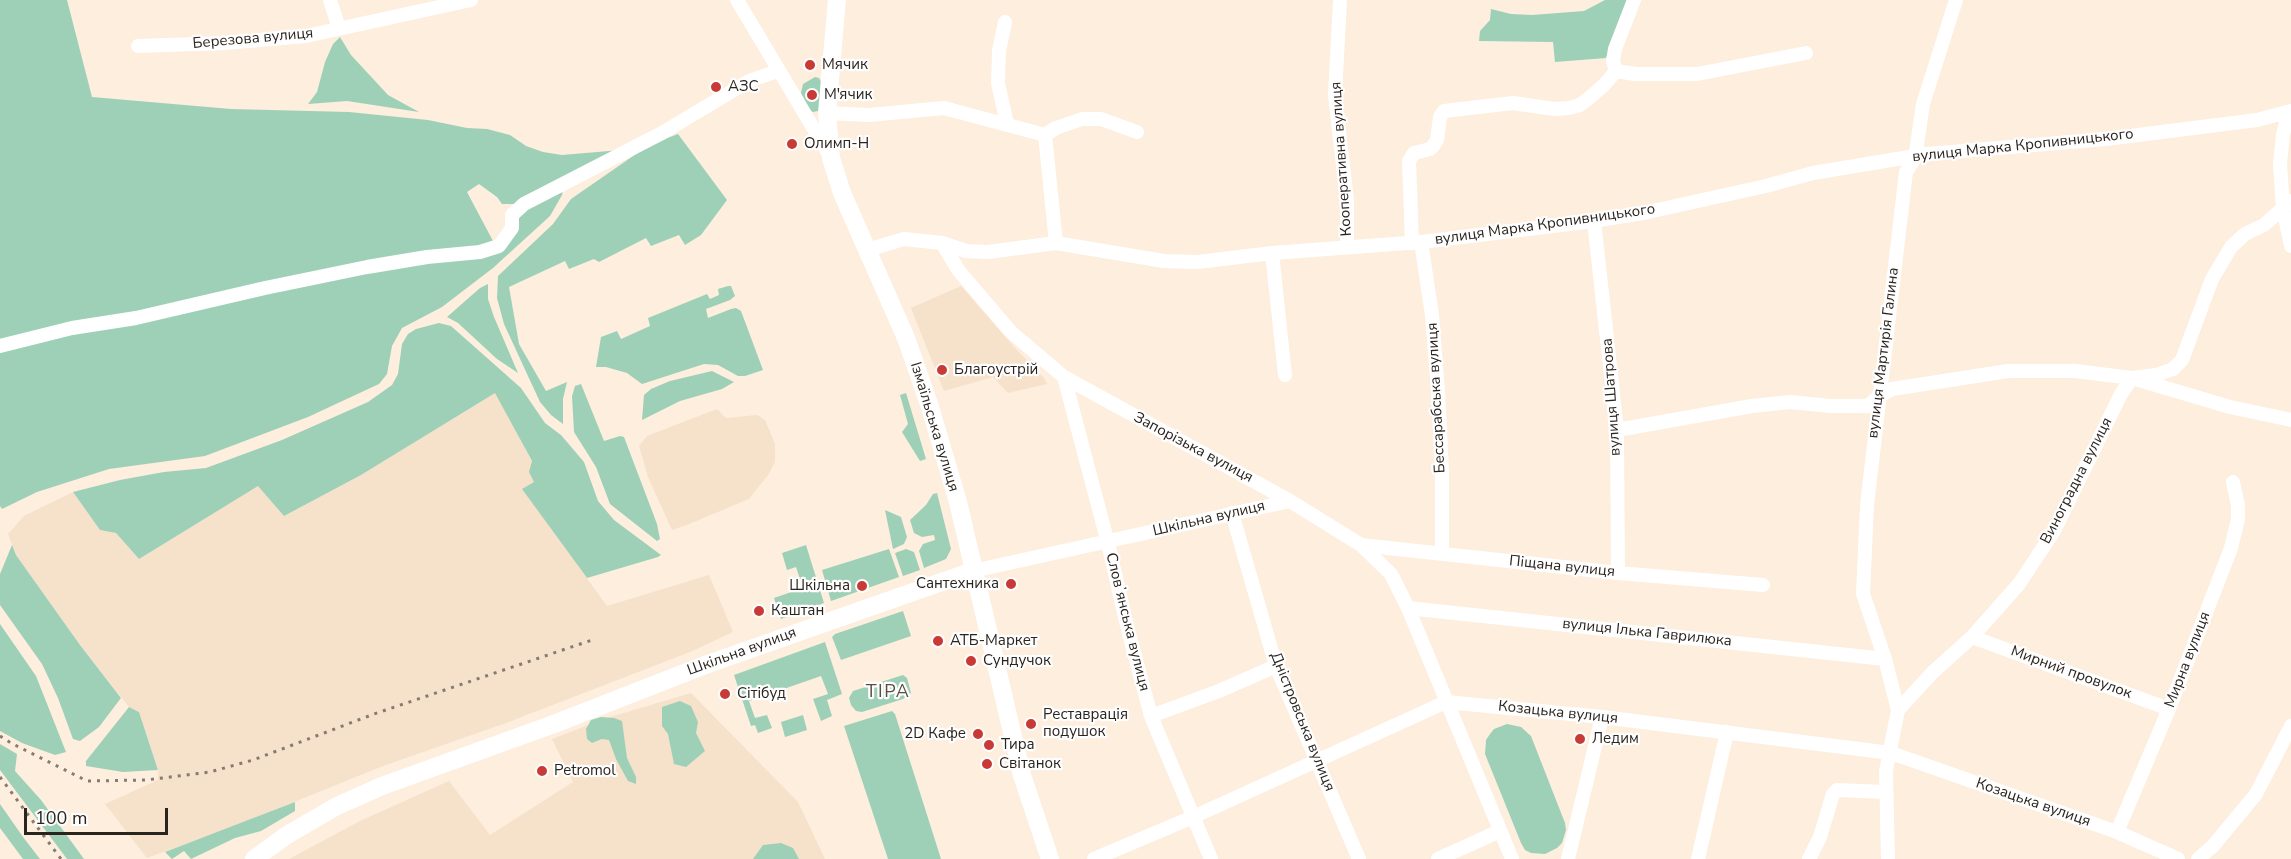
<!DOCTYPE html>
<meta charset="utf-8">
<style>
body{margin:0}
#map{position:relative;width:2291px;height:859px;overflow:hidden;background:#fdeede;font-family:"Nunito Sans",sans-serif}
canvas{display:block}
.scale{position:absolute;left:24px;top:808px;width:144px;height:27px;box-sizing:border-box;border:3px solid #2a241e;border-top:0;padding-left:8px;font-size:18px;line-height:21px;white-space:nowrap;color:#2a241e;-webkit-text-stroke:4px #fefefe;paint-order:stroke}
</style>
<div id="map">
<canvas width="2291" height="859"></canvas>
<div class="scale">100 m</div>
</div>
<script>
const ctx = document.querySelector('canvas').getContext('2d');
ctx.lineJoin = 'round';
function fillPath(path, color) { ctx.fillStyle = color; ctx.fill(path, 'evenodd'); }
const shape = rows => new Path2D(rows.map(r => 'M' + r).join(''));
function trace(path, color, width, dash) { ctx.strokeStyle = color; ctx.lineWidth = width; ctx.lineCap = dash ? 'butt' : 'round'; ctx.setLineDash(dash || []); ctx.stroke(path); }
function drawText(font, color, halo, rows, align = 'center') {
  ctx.font = font + ' "Nunito Sans",sans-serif'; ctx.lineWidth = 4.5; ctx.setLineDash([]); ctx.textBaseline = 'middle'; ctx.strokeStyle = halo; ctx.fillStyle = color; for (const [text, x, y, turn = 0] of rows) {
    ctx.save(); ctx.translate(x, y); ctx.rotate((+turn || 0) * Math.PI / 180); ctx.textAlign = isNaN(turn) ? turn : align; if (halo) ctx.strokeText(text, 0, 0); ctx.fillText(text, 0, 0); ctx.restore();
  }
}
fillPath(shape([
 [961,286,1015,348,1044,378,1047,384,1008,393,993,377,944,391,911,308],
 [496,392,532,462,534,482,523,490,607,606,709,575,733,632,690,652,506,723,383,766,237,825,147,858,105,804,158,780,158,769,139,712,129,707,80,645,16,555,8,534,24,516,73,492,100,530,116,533,139,559,258,485,284,516,361,475],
 [717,409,726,418,757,415,765,420,775,444,775,462,768,475,749,499,689,524,672,530,648,477,639,446,647,436],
 [691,693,798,802,825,859,289,859,360,821,449,781,490,835,573,782,552,739,607,718]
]), '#f6e1cb');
fillPath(shape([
 [0,0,67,0,92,97,231,109,349,112,428,120,467,128,487,129,510,135,526,146,543,152,562,155,621,150,519,204,502,204,497,197,479,184,467,192,493,241,498,240,518,215,563,188,562,195,550,216,493,268,442,307,402,328,392,346,387,374,379,384,308,417,205,456,109,469,37,492,2,509,0,506],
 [1605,0,1629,0,1606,58,1555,62,1553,42,1479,41,1480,31,1490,20,1491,9,1511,14,1532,15,1584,11],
 [340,37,351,55,388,95,419,112,347,101,308,104,317,92,325,62,333,44],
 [815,77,819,78,821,82,820,107,818,111,813,112,809,110,801,93,803,84],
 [678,134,727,200,701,235,685,245,679,235,651,246,646,238,599,262,594,259,569,269,565,261,509,287,519,344,546,391,567,382,563,399,563,424,551,415,540,402,504,324,497,298,498,276,553,224,571,199,649,145],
 [488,284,488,299,494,317,518,373,497,359,458,323,447,317,480,288],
 [728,286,731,286,735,296,730,300,706,309,708,318,731,309,736,308,741,311,763,370,745,376,738,376,718,365,704,364,642,384,627,373,606,367,596,367,601,337,617,331,621,339,650,326,648,318,707,294,710,299,719,295,718,289],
 [439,323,451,326,521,388,545,423,561,435,584,462,598,501,614,520,661,555,658,557,587,578,522,489,534,482,529,472,532,461,495,393,361,475,284,516,258,486,139,559,116,533,100,530,73,492,120,480,164,472,206,468,282,440,368,402,392,385,398,374,402,344,408,334,416,329],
 [712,371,734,382,722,389,680,401,642,420,644,395,651,389,670,381],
 [581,384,604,441,620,436,624,437,657,524,660,539,657,541,610,504,596,467,574,432,572,396,575,386],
 [906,393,926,459,920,461,902,432,908,424,900,395],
 [937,493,951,549,946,559,924,568,919,551,923,544,935,540,934,535,922,537,914,533,910,520,926,505,933,494],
 [885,510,901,517,907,537,904,544,893,549],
 [12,545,16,555,80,645,121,698,99,727,80,741,73,739,58,698,42,664,0,605,0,574],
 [806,545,824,603,781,619,774,598,803,588,796,567,787,570,782,553],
 [889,549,899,577,831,601,822,570],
 [906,549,914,552,920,570,903,576,895,553],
 [903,611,911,636,841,660,832,637,835,634],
 [0,624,36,676,66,752,55,755,22,743,0,731],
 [825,642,842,694,827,700,832,716,821,721,813,699,828,694,821,676,749,701,755,718,767,715,772,728,758,733,755,725,751,726,734,675],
 [903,675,907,678,911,693,903,699,862,712,856,711,851,705,849,698,853,691],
 [680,701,691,706,698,722,696,733,705,751,686,767,674,764,668,734,662,726,662,707],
 [129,707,139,712,158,770,123,772,86,766,86,761],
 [892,711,895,714,941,859,888,859,844,726],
 [803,715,807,730,785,737,781,722],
 [601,717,614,718,622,721,627,758,636,777,636,784,628,781,616,759,609,740,602,739,592,743,587,739,586,729,591,720],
 [1507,724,1521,727,1531,736,1565,823,1566,830,1562,843,1557,848,1545,854,1531,853,1525,850,1521,843,1485,754,1486,740,1490,734,1494,729],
 [0,744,17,754,15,771,41,800,84,859,67,859,0,770],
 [295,802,295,811,261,831,235,838,191,859,184,851,172,859,165,852],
 [0,804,23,837,40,859,23,859,0,828],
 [781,843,793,848,799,859,753,859,763,845]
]), '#9ed0b7');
trace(shape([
 [330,0,339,28],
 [737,0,830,156],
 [1340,0,1335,95,1347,201,1347,247],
 [1005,22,999,51,998,83,1007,124],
 [138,46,225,43,306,36,471,0],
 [1616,71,1613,61,1615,49,1634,0],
 [827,113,869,115,944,108,1045,135,1056,243],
 [2291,117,2286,122,2283,135,2280,163,2283,208,2291,246],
 [1045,135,1056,128,1082,119,1101,119,1137,132],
 [1594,221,1617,430,1618,573],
 [1421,242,1432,315,1438,390,1442,472,1442,554],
 [942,243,959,271,1011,332,1064,377,1290,501,1361,545,1391,574,1408,608,1512,859],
 [1412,243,1409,161,1414,153,1430,149,1434,145,1437,140,1440,117,1444,111,1513,103,1554,109,1569,108,1580,105,1589,98,1604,85,1616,71,1635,74,1697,74,1806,53],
 [867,250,904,239,942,243,966,251,988,252,1056,243,1164,261,1198,262,1272,253,1421,242,1594,221,1648,212,1766,186,1813,173,1927,154,2106,139,2257,120,2291,111],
 [1272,253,1285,375],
 [0,346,72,328,136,318,265,288,367,267,427,257,480,252,499,246,512,228,512,215,524,204,662,133,749,81,778,71],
 [1064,377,1108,543,1127,626,1151,716,1211,859],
 [1617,430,1752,406,1790,402,1830,406,1868,406,1878,397,1892,389,2008,371,2075,371,2132,378,2230,407,2291,420],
 [1232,513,1276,666,1359,859],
 [1361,545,1618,573,1763,585],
 [973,571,1290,501],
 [1408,608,1885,659],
 [1972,637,2169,709],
 [1898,710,1885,659,1863,594,1867,505,1906,172,1915,158,1923,104,1956,0],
 [1151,716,1219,691,1276,666],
 [2117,832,2169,709,2231,548,2238,519,2238,506,2233,482],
 [1094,859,1193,817,1446,702,1602,717,1891,753,2117,832,2178,859],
 [1438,859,1500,831],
 [1568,859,1602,717],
 [1698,859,1727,732],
 [1809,859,1820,837,1833,794,1837,790,1885,792],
 [1888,859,1886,771,1898,710,1933,672,1972,637,2019,584,2054,531,2121,394,2132,378,2156,375,2173,369,2182,360,2212,279,2231,247,2245,234,2264,225,2291,201],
 [2198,859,2213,846,2256,794,2291,726]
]), '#fff', 14);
trace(shape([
 [837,0,827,113,831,158,842,193,906,338,930,407,958,502,1022,775,1050,859],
 [254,859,287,835,337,806,382,786,554,724,705,665,973,571]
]), '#fff', 18);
trace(shape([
 [0,736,11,743,87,781,146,780,210,772,253,760,374,714,595,639],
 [0,777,61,859]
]), '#857b71', 3, [3, 6]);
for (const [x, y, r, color] of [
 [810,65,6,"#c83a36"],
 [716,87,6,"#c83a36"],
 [812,95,6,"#c83a36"],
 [792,144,6,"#c83a36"],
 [942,370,6,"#c83a36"],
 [1011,584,6,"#c83a36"],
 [862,586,6,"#c83a36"],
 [759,611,6,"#c83a36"],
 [938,641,6,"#c83a36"],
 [971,661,6,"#c83a36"],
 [725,694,6,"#c83a36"],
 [1031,724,6,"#c83a36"],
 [978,734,6,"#c83a36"],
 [1580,739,6,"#c83a36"],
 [989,745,6,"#c83a36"],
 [987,764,6,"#c83a36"],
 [542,771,6,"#c83a36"]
]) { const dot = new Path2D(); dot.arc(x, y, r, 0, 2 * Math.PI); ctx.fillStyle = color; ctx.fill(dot); trace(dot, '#fefefe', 2); }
drawText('15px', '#2a241e', '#fefefe', [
 ["Березова вулиця",253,39,-5],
 ["вулиця Марка Кропивницького",2023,146,-6],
 ["Кооперативна вулиця",1342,159,-94],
 ["вулиця Марка Кропивницького",1545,225,-8],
 ["вулиця Мартирія Галина",1884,353,-83],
 ["вулиця Шатрова",1612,397,-94],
 ["Бессарабська вулиця",1437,398,-93],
 ["Ізмаїльська вулиця",934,427,73],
 ["Запорізька вулиця",1193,448,28],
 ["Виноградна вулиця",2077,481,-63],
 ["Шкільна вулиця",1209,519,-13],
 ["Піщана вулиця",1562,567,6],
 ["Словʼянська вулиця",1127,622,76],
 ["вулиця Ілька Гаврилюка",1647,633,6],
 ["Шкільна вулиця",742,652,-20],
 ["Мирна вулиця",2188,660,-69],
 ["Мирний провулок",2071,673,20],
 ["Козацька вулиця",1558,713,6],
 ["Дністровська вулиця",1302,722,68],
 ["Козацька вулиця",2033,803,19]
]);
drawText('15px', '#2a241e', '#fefefe', [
 ["Мячик",822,65],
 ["АЗС",728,87],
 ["М'ячик",824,95],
 ["Олимп-Н",804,144],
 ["Благоустрій",954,370],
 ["Сантехника",999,584,"right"],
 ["Шкільна",850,586,"right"],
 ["Каштан",771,611],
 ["АТБ-Маркет",950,641],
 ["Сундучок",983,661],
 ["Сітібуд",737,694],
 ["Реставрація",1043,715],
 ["подушок",1043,732],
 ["2D Кафе",966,734,"right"],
 ["Ледим",1592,739],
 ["Тира",1001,745],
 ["Світанок",999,764],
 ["Petromol",554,771]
], 'left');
ctx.letterSpacing = '1.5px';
drawText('18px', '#5a4e40', '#fefefe', [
 ["ТІРА",888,693]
]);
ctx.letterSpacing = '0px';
</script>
